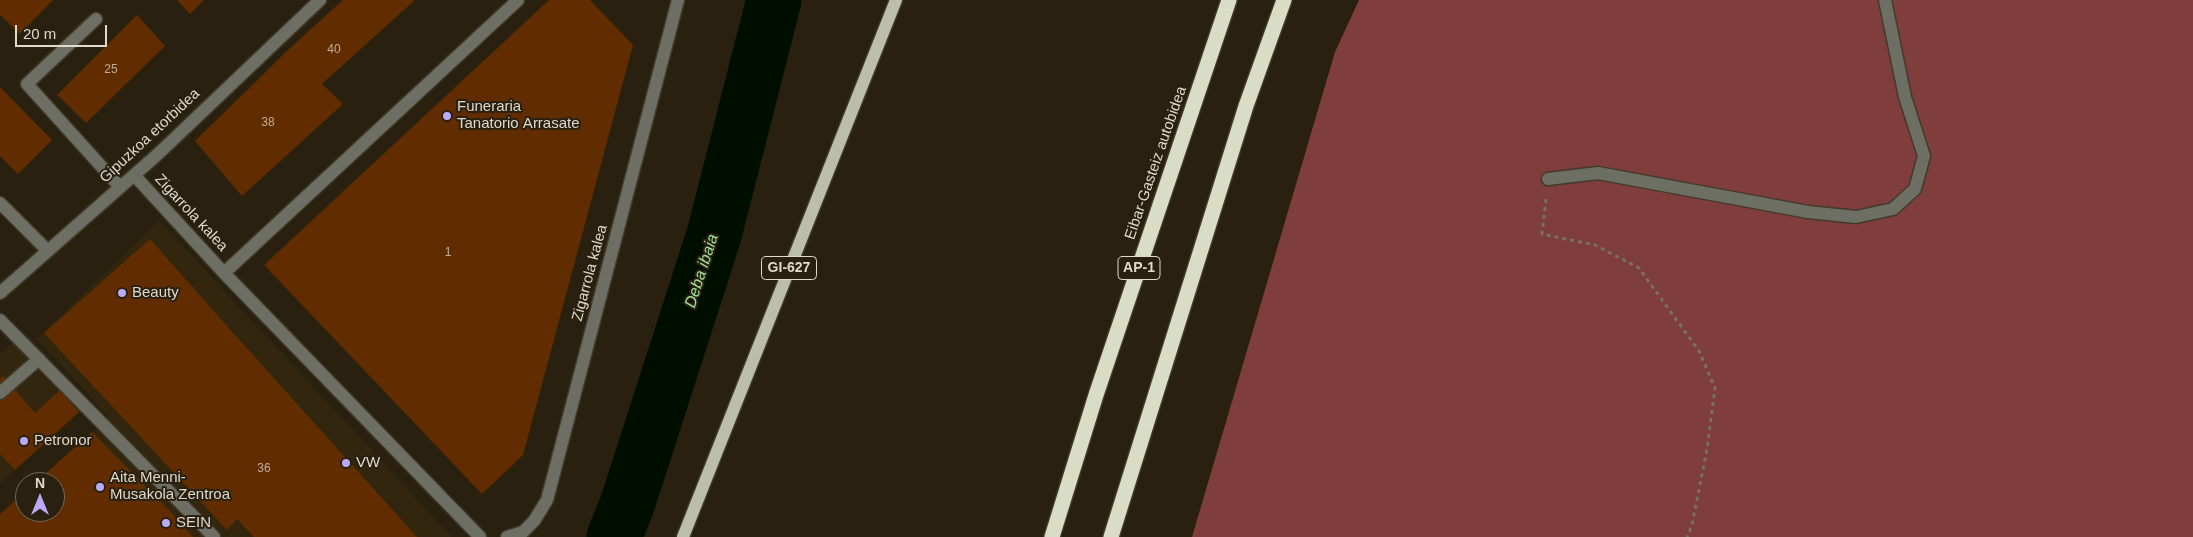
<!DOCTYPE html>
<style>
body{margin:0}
#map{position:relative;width:2193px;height:537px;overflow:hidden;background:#29200f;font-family:Helvetica,sans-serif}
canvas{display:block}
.north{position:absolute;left:15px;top:472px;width:50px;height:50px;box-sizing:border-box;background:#29200f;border:1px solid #726a5b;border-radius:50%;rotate:0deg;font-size:14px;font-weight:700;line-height:20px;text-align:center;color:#dfd9ce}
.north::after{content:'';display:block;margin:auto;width:18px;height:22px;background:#baaaf6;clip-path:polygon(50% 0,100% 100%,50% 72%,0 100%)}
.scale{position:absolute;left:15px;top:25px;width:92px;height:22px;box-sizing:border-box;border:2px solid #dfd9ce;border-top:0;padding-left:6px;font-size:15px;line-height:18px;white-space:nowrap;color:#dfd9ce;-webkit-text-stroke:4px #29200f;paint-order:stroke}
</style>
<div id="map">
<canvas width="2193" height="537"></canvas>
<div class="north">N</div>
<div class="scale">20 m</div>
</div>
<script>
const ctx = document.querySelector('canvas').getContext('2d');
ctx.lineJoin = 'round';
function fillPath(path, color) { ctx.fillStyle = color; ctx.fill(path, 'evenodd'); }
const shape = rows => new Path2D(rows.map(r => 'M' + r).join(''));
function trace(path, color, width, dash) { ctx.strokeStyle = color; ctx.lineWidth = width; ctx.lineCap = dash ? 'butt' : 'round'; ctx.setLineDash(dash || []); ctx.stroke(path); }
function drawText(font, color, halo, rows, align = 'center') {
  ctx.font = font + ' Helvetica,sans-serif'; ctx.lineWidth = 4; ctx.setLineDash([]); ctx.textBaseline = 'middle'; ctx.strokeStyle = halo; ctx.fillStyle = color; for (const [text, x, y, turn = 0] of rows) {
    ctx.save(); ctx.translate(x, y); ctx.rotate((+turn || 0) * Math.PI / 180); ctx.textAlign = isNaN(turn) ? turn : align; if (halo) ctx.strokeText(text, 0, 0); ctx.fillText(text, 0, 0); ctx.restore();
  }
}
fillPath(shape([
 [159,220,452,537,0,537,0,514,25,492,25,512,55,512,55,482,36,482,109,417,37,339],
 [13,342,79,412,0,483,0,354]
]), '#32260e');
fillPath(shape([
 [1359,0,2193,0,2193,537,1192,537,1335,52]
]), '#7f3d3c');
trace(shape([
 [614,537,627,505,714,235,774,0]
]), '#000e00', 55);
fillPath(shape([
 [0,0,53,0,20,34,0,15],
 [177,0,204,0,190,14],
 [343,0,415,0,322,84,343,104,242,196,195,141,290,48],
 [549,0,590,0,633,45,523,455,482,494,264,265],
 [137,15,165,46,86,123,57,95],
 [0,87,52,140,18,174,0,156],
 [150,239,227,326,417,537,254,537,237,519,227,530,44,333],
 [3,376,35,413,60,390,79,412,15,470,0,454,0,379],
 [92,432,167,508,193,537,0,537,0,514,25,492,25,512,55,512,55,482,36,482]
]), '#612d00');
const minor = shape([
 [96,19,27,84,120,187],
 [134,175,224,273,480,537],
 [1548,179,1598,173,1808,212,1856,217,1893,209,1915,189,1924,156,1905,97,1885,0],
 [0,203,47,250],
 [224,273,518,0],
 [0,293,158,154,320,0],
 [0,320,214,537],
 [0,393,39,359],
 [507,537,523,532,534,521,547,500,678,0]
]);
const major = shape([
 [683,537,896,0]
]);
const highway = shape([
 [1052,537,1096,395,1229,0],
 [1111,537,1246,106,1284,0]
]);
trace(minor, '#423a2a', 15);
trace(major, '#423a2a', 15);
trace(highway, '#423a2a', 18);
trace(shape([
 [1546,199,1542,234,1595,245,1639,268,1699,351,1715,388,1707,449,1692,525,1687,537]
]), '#787062', 3, [4, 4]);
trace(minor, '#6d6f65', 12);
trace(major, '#bbbeaa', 12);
trace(highway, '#daddc6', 15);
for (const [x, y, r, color] of [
 [447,116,5,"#baaaf6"],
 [122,293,5,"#baaaf6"],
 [24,441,5,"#baaaf6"],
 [346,463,5,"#baaaf6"],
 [100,487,5,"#baaaf6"],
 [166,523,5,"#baaaf6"]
]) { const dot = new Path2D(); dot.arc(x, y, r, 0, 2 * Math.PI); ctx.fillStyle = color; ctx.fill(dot); trace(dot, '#29200f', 2); }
drawText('12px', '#c0ae9a', null, [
 ["40",334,50],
 ["25",111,70],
 ["38",268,123],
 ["1",448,253],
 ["36",264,469]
]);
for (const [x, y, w] of [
 [789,268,55],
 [1139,268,42]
]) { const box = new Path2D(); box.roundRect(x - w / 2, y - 11.5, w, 23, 4); ctx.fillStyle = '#29200f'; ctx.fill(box); trace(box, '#dfd9ce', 1); }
drawText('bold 14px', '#dfd9ce', null, [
 ["GI-627",789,268],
 ["AP-1",1139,268]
]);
drawText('15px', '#dfd9ce', '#29200f', [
 ["Funeraria",457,107],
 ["Tanatorio Arrasate",457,124],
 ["Beauty",132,293],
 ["Petronor",34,441],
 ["VW",356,463],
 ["Aita Menni-",110,478],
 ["Musakola Zentroa",110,495],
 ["SEIN",176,523]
], 'left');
drawText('15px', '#dfd9ce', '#29200f', [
 ["Gipuzkoa etorbidea",150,136,-43],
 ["Eibar-Gasteiz autobidea",1156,163,-71],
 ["Zigarrola kalea",191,213,47],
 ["Zigarrola kalea",590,273,-75]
]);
drawText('italic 16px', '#9fe49b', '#29200f', [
 ["Deba ibaia",702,271,-72]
]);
</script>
